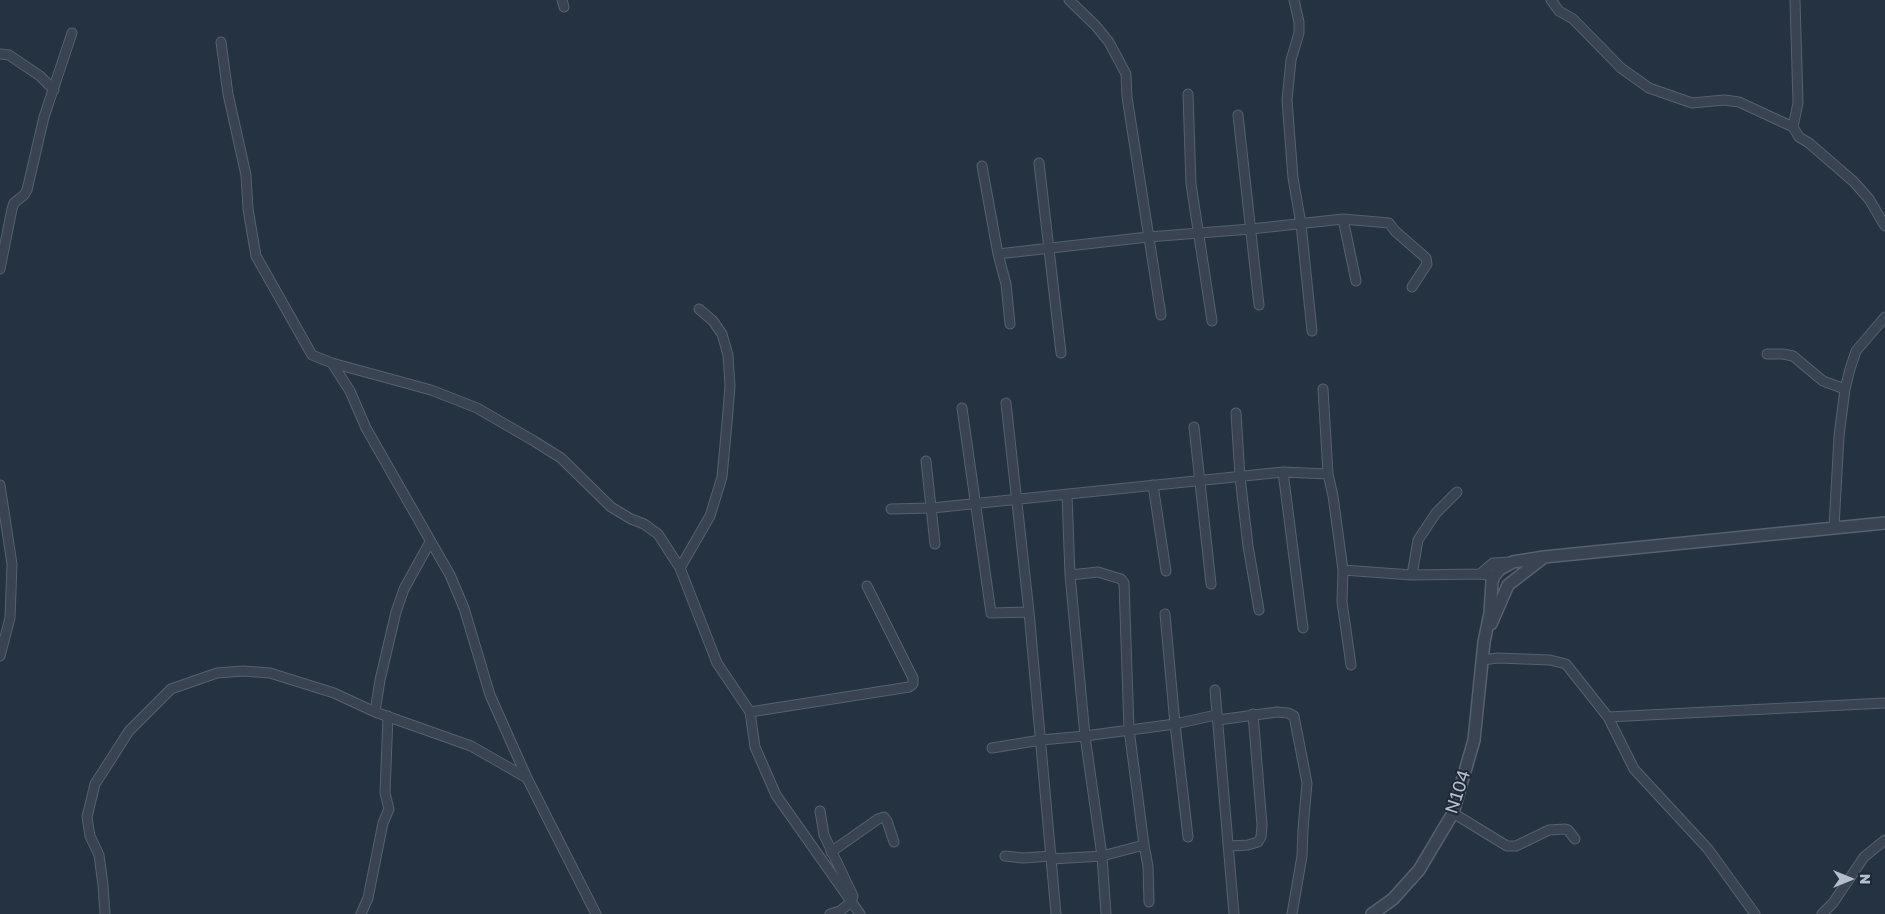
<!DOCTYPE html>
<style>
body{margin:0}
#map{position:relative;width:1885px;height:914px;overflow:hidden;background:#253241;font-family:"Golos Text",sans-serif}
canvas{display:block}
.north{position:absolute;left:1825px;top:854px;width:50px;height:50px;-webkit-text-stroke:4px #1e2836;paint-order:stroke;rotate:90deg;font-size:14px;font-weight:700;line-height:20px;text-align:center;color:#b6becb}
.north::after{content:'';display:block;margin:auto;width:18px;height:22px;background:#b6becb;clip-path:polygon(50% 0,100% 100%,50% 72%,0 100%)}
</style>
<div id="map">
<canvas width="1885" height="914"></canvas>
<div class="north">N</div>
</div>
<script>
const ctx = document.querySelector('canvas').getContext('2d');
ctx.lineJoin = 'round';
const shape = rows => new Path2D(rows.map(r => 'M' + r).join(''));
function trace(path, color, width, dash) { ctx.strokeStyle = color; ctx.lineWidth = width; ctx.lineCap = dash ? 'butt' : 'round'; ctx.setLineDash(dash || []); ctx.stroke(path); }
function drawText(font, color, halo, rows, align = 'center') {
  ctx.font = font + ' "Golos Text",sans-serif'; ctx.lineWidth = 4; ctx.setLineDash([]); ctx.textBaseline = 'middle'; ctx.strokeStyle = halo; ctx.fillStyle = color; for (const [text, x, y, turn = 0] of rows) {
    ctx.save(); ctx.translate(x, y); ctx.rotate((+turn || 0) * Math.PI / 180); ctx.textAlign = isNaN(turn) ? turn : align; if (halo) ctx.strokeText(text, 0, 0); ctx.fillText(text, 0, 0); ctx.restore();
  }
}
const minor = shape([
 [562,0,564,7],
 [1069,0,1095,25,1109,42,1126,74,1127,97,1161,315],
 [1294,0,1299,22,1299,33,1291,60,1287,100,1293,178,1301,224,1312,331],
 [1551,0,1559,11,1573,19,1621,68,1649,88,1692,103,1724,100,1739,102,1793,127],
 [1795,0,1798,103,1793,127,1799,137,1809,143,1854,182,1869,199,1885,226],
 [221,42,228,94,246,175,248,209,256,256,312,355,332,363,350,391,366,428,450,575,464,608,490,695,527,778,596,914],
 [0,54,9,55,40,76,54,90],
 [1188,94,1191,184,1212,321],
 [1238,115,1259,305],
 [1039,163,1061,353],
 [982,166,998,254,1148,237,1251,229,1343,219,1389,223,1395,231,1426,258,1427,264,1412,287],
 [1343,219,1356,281],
 [998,254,1006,284,1010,324],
 [0,269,12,209,14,203,24,195,27,190,44,117,72,33],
 [699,309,713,321,722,334,728,355,730,386,727,423,722,477,710,516,680,568,717,663,750,712,755,747,776,795,860,914],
 [1767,354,1783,354,1793,356,1823,381,1845,389],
 [332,363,431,390,477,408,534,441,561,458,611,507,631,519,644,524,658,534,680,568],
 [1323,389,1328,474,1333,496,1343,570,1342,602,1351,665],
 [1006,403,1029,612,1056,914],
 [962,408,991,613,1029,612],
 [1236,413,1240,477,1248,546,1259,610],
 [1194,427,1211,584],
 [926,461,935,544],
 [1283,472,1303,628],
 [0,485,12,564,10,618,0,656],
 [1153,485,1166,571],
 [1067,495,1070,575,1085,736,1102,856,1106,914],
 [891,509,932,508,1283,472,1328,474],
 [1834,527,1839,436,1845,389,1850,369,1856,351,1885,317],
 [1343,570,1412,575,1480,574,1494,576],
 [1480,574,1493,563,1511,562],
 [1070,575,1098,572,1121,579,1124,583,1129,729,1144,845,1148,866,1149,902],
 [1412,575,1418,540,1436,513,1457,492],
 [1165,614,1175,724,1188,837],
 [1482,660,1498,658,1550,660,1566,664,1608,717,1634,769,1708,849,1755,914],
 [1215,690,1234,914],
 [375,712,380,680,396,612,404,589,430,542],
 [750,712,909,687,913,684,913,678,867,586],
 [1608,717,1885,703],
 [1218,720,1277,712,1288,713,1294,716,1307,783,1303,829,1302,856,1292,914],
 [992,748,1041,740,1085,736,1175,724,1216,715],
 [820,811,824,835,853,896,851,902,840,911,830,914],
 [1453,813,1507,846,1516,846,1549,830,1565,829,1568,830,1575,839],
 [1228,846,1248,845,1258,842,1261,837,1262,825,1253,714],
 [831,852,878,819,884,817,887,821,894,842],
 [1005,856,1023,858,1052,856],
 [1052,859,1102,856,1144,845],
 [105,914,103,885,99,855,90,836,87,817,95,784,129,731,171,689,217,673,243,671,270,673,334,693,375,712,471,746,527,778],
 [361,914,368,898,383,823,389,809,385,793,388,716],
 [1822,914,1833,903,1864,857,1885,840]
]);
const tertiary = shape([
 [1491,624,1508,585,1543,558],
 [1372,914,1393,899,1419,870,1453,813,1474,740,1484,642,1490,613,1492,582,1494,576,1500,569,1513,562,1544,557,1885,523]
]);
trace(minor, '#57616e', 11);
trace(tertiary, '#57616e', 14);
trace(minor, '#394351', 9);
trace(tertiary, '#394351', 11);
drawText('18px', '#b6becb', '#1e2836', [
 ["N104",1458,792,-72]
]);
</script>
